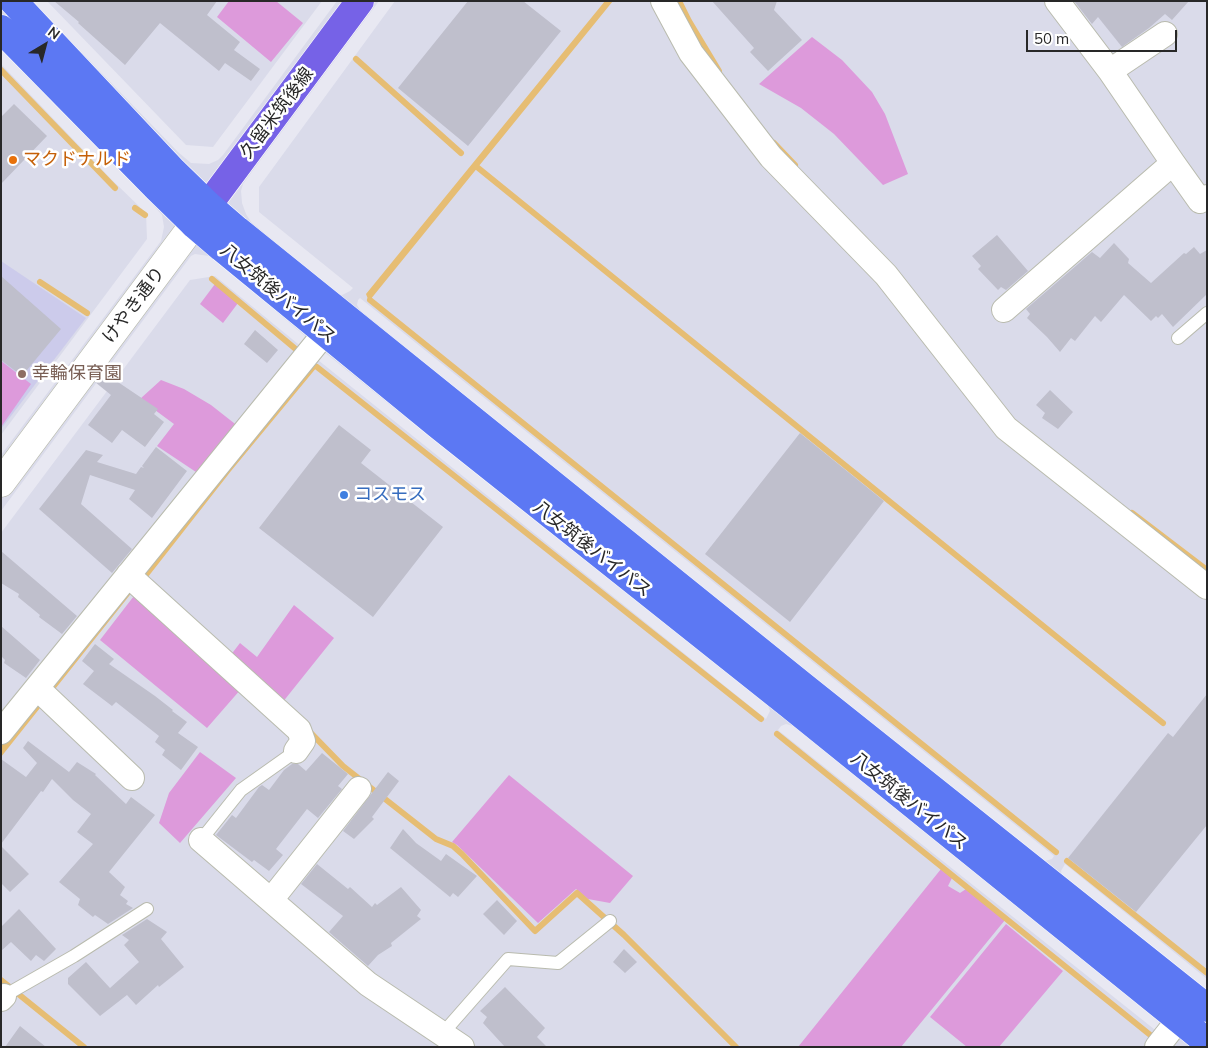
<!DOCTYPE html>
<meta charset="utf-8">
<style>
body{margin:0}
#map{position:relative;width:1208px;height:1048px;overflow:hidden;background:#dadbea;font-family:Mulish,sans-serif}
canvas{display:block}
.frame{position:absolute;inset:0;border:2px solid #282828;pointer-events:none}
.north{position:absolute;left:20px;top:20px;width:50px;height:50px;-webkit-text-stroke:4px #fff;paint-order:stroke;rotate:37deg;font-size:14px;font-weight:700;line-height:20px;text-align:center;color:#282828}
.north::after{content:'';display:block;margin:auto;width:18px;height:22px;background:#282828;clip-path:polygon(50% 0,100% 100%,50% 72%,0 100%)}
.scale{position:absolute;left:1026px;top:30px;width:151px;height:22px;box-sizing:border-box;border:2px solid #282828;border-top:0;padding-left:6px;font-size:15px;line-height:18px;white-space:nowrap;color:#282828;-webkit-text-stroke:4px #fff;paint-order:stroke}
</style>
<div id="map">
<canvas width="1208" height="1048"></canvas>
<div class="frame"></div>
<div class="north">N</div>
<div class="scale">50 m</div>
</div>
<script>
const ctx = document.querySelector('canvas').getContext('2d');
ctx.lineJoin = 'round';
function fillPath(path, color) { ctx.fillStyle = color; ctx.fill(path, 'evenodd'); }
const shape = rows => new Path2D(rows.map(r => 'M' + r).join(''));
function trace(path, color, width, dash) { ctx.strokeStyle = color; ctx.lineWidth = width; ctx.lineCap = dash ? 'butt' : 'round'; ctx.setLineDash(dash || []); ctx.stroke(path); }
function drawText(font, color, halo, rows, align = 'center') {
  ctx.font = font + ' Mulish,"Noto Sans JP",sans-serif'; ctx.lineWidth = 5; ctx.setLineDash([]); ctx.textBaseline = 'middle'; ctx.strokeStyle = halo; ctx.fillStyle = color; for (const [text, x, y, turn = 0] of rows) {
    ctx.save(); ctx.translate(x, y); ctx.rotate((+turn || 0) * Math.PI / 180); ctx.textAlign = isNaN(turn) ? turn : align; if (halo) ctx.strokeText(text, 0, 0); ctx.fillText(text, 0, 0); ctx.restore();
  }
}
fillPath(shape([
 [1,261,86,318,1,429]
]), '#cccbeb');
fillPath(shape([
 [229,1,276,1,303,23,271,62,217,17],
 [812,37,842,60,872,92,885,114,908,174,883,185,834,134,801,108,759,84],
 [215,284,238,303,223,323,200,304],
 [1,361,31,384,1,427],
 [161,380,184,389,211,405,239,427,199,474,157,446,174,424,140,399],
 [137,592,241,689,207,728,100,640],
 [294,605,334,638,282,703,230,656,240,643,257,657],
 [200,752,236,778,180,843,159,823,169,793],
 [509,775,633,876,610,903,588,899,576,889,538,923,457,845,452,842],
 [941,869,952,878,948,886,960,893,966,889,1005,920,901,1047,798,1047],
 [1006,924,1063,971,999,1047,967,1047,930,1017]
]), '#dd9adb');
fillPath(shape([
 [32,1,47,1,186,145,213,147,322,1,337,1,223,155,218,160,209,164,191,163,178,152],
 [379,1,395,1,259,187,259,212,353,288,350,291,342,295,338,294,251,222,246,214,242,203,241,191,243,184,248,177],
 [1,48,141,191,162,215,164,227,161,241,1,455,1,435,147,239,146,213,111,179,1,64],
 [195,254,209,256,224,267,305,336,306,341,303,348,215,276,190,280,1,533,1,511,191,256],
 [360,298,1054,856,1052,859,1045,861,1040,859,708,595,360,310,357,305,358,300],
 [323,351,400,413,507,495,767,703,770,711,766,719,313,356],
 [786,724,793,726,1160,1019,1161,1025,1159,1033,778,730,781,726],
 [1065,864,1207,979,1207,995,1062,875,1061,871]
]), '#e8e8f2');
fillPath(shape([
 [605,1,613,1,370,300,368,299,366,294],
 [310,360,317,367,231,471,144,582,133,591,1,757,1,743]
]), '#e6bd73');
trace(shape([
 [679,1,689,21,719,71],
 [356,59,461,153],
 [1,70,115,188],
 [774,143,795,165],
 [477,167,1163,723],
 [135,208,145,215],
 [212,279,298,351],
 [40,282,87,313],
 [370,300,1056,852],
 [317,367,761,719],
 [1132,513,1207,570],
 [308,730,343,766,436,839,453,846,462,854,535,931,577,893,624,935,736,1047],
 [777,734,1154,1038],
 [1067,861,1207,973],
 [1,980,84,1047]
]), '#e6bd73', 6);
fillPath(shape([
 [54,1,217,1,207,15,240,42,234,50,260,69,251,81,225,63,219,71,160,23,125,65,78,23,79,22],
 [468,1,523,1,561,31,468,146,398,88],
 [712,1,777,1,774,10,802,40,768,71,750,52,754,48],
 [1074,1,1189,1,1172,20,1165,14,1149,28,1122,47,1098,17,1092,24],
 [14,104,47,136,1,184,1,117],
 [997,235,1028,271,1006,290,1001,287,998,290,978,269,981,266,972,256],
 [1114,243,1129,259,1128,263,1151,283,1184,253,1186,254,1194,247,1200,254,1207,250,1207,294,1173,327,1162,314,1158,318,1156,316,1151,321,1124,295,1101,322,1095,316,1075,341,1071,338,1060,352,1047,337,1027,318,1030,314,1026,309,1092,252,1100,258],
 [1,276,61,329,22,376,1,360],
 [255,330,278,350,267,363,244,344],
 [103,372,158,409,154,414,164,422,145,447,122,430,112,443,88,425,111,395,95,382],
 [1050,390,1073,412,1058,429,1042,418,1045,413,1036,405],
 [339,425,371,450,361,463,443,527,373,617,259,528],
 [800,433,884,501,790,622,705,554],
 [156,447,187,471,152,518,129,499,135,490,90,475,81,504,132,549,112,573,39,509,86,450,103,455,97,462,136,474,141,467,144,468,142,466],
 [1,551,77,616,62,634,39,617,40,615,18,597,19,594,1,583],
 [1,626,40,660,26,678,4,663,5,660,1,656],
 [95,644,114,659,109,664,155,696,173,710,172,711,187,722,178,733,198,747,181,770,162,755,165,750,155,742,159,736,116,702,112,706,83,684,94,671,82,661],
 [1207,694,1207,825,1136,912,1068,858,1168,733,1173,737],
 [28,741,69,772,77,762,96,774,95,775,126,804,131,797,155,815,109,872,125,887,120,895,128,901,126,904,133,908,108,924,95,915,93,917,78,905,80,899,59,882,93,844,77,832,91,814,73,800,52,779,43,792,41,791,1,844,1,759,26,777,37,763,23,748],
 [322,753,348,774,338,786,342,789,318,818,307,809,276,849,283,855,269,871,254,860,252,862,216,835,232,815,236,818,259,787,262,785,269,790,284,770,292,764,298,764,306,771],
 [388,772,399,781,372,817,374,819,354,839,343,831],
 [403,829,416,843,441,861,446,854,477,876,458,897,453,893,450,897,390,848],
 [1,846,29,874,10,892,1,883],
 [317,864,348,889,350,887,372,907,375,903,377,905,401,887,421,910,417,916,421,919,391,943,392,946,378,955,368,966,329,932,343,916,301,884],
 [497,900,517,921,504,935,483,914],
 [19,909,56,949,44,961,36,955,31,961,11,942,1,951,1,927],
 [147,919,167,932,161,939,184,967,159,987,158,985,136,1005,127,995,100,1016,68,984,68,978,86,962,110,988,139,962,124,945,129,940,122,935],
 [624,949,637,962,625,973,613,962],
 [505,987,545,1028,537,1037,547,1047,505,1047,483,1023,487,1017,480,1011],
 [20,1026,46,1047,5,1047]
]), '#bfbfcc');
const lane = shape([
 [1178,338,1207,313],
 [201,840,241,790,296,751],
 [4,996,74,956,147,909],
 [443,1033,508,959,558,963,610,921]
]);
const street = shape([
 [663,1,691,53,771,157,886,275,1006,428,1207,587],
 [1057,1,1110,71,1173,163,1200,201,1207,197],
 [1110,71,1165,34],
 [1004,310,1173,163],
 [128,575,299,730,303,741,296,751],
 [37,688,132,778],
 [1,732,337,318],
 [201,840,368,984,462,1047],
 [271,900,359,789],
 [1,999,4,996],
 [1157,1047,1191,1004]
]);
const secondary = shape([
 [1,483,194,224]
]);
const primary = shape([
 [194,224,360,1]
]);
const highway = shape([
 [13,1,173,171,208,205,237,230,804,687,1207,1008],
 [1,29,157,188,194,224,222,248,438,425,790,705,1207,1042]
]);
trace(lane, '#b9bbae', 14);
trace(street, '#b9bbae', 26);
trace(secondary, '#b9bbae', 29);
trace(primary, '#fff', 29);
trace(highway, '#fff', 29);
trace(lane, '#fff', 12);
trace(street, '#fff', 24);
trace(secondary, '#fff', 28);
trace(primary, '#7662e7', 28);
trace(highway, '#5c78f3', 28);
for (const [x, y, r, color] of [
 [13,160,5,"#e8710a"],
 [22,374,5,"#8d6e63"],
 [344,495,5,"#3f7fe0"]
]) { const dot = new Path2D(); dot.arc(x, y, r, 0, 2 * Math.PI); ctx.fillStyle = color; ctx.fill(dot); trace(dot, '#fff', 2); }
drawText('18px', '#282828', '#fff', [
 ["久留米筑後線",277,113,-53],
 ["八女筑後バイパス",278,294,40],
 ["けやき通り",134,305,-53],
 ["八女筑後バイパス",592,549,38],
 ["八女筑後バイパス",909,801,39]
]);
drawText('18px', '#c56008', '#fff', [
 ["マクドナルド",23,160]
], 'left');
drawText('18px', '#785e54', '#fff', [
 ["幸輪保育園",32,374]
], 'left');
drawText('18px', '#366cbe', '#fff', [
 ["コスモス",354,495]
], 'left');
</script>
